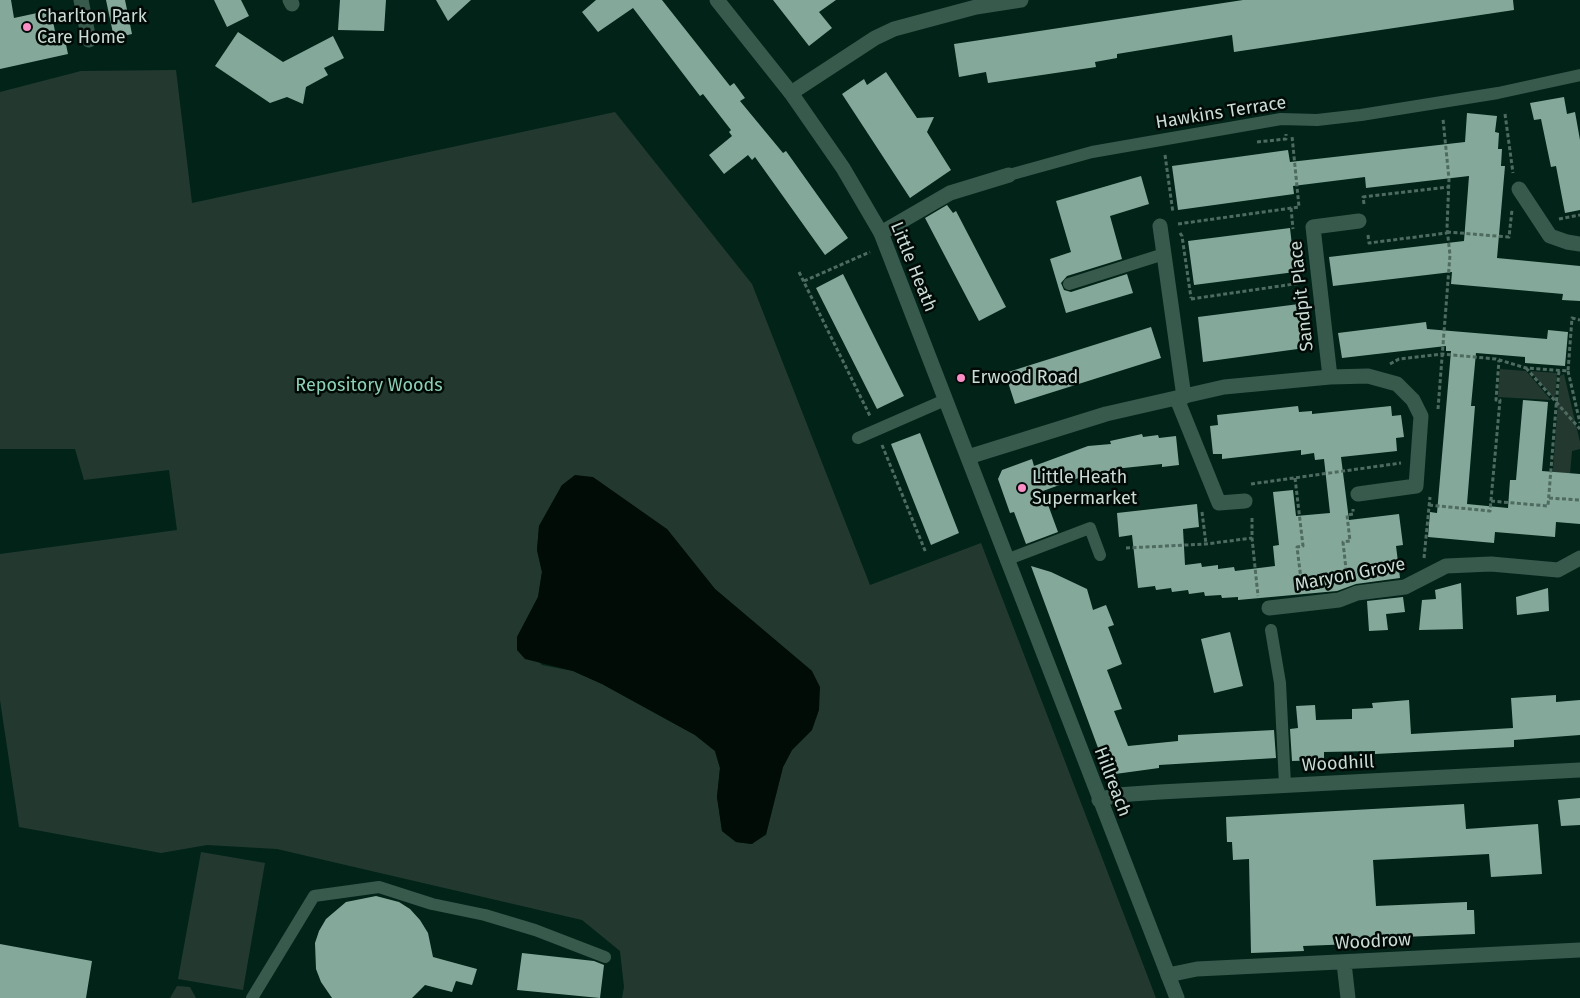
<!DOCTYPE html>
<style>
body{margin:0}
canvas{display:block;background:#012318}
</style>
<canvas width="1580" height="998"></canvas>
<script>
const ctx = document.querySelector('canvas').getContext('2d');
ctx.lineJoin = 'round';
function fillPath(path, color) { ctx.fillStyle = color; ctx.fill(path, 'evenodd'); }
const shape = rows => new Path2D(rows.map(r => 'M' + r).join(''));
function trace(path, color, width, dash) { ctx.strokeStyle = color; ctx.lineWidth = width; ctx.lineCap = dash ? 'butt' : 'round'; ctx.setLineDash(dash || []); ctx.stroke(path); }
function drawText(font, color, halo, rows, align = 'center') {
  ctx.font = font + ' "Fira Sans",sans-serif'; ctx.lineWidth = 5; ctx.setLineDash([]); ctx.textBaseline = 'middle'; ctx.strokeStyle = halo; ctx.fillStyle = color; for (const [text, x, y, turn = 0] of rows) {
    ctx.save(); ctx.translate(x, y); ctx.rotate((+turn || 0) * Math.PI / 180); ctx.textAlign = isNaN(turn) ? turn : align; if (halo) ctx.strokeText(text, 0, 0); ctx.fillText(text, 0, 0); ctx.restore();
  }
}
fillPath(shape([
 [176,70,192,203,615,112,752,284,870,585,981,543,1156,998,622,998,624,987,620,951,582,920,277,849,207,845,161,853,19,827,0,700,0,554,177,530,169,470,84,480,75,449,0,449,0,92,81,71],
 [562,485,667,529,715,589,812,671,812,730,792,750,783,767,766,835,751,844,736,842,722,831,717,797,720,768,715,751,695,735,602,684,573,671,542,665,517,637,538,597,542,572,537,550,539,526],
 [1500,369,1526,371,1551,400,1498,397],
 [1530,371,1557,373,1555,400],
 [1564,374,1580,442,1580,449,1572,451,1568,496,1551,495,1560,376],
 [201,852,265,863,243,990,178,979],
 [177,986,190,987,196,998,170,998]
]), '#233930');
fillPath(shape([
 [575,475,593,477,667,529,715,589,812,671,820,687,819,710,812,730,792,750,783,767,766,834,752,844,736,842,722,831,717,797,720,768,715,751,695,735,602,684,573,671,525,659,517,650,517,637,538,597,542,572,537,550,539,526,562,485]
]), '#000c05');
fillPath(shape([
 [0,0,11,0,14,18,51,10,56,37,64,35,68,54,0,69],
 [106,0,125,0,132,34,114,38],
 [214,0,241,0,249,16,227,27],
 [340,0,386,0,384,31,338,30],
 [436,0,471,0,448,21],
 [596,0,662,0,730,86,734,83,745,98,740,101,783,153,786,151,848,238,825,255,755,157,752,160,748,155,724,174,709,155,732,136,729,132,731,130,703,94,700,96,633,8,598,32,582,12],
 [773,0,836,0,819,12,832,28,809,46],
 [1243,0,1513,0,1514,10,1234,52,1232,35,1117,54,1117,58,1095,62,1096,67,988,83,986,72,959,77,954,44],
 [238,32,283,62,333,36,344,58,324,68,328,75,306,87,303,104,287,97,270,103,215,66],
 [886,72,917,118,934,117,927,132,951,170,910,198,842,94,864,79,867,85],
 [1564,97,1567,114,1575,112,1580,140,1580,210,1565,213,1556,166,1551,167,1541,119,1534,120,1530,103],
 [1467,113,1497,116,1495,132,1499,133,1498,149,1502,149,1501,166,1505,166,1497,258,1580,266,1580,301,1562,300,1563,294,1451,284,1452,272,1333,286,1329,257,1464,241,1469,176,1366,188,1365,177,1293,186,1294,194,1178,210,1172,166,1288,150,1290,162,1465,142],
 [1141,176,1149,204,1110,216,1122,259,1067,276,1061,283,1064,290,1071,292,1127,274,1133,293,1066,313,1050,259,1071,252,1056,201],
 [947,205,953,213,956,211,1006,307,979,321,925,218],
 [1290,228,1295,272,1194,285,1188,241],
 [843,274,904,396,877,409,816,288],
 [1299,304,1305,348,1203,362,1198,317],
 [1426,322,1427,329,1547,339,1548,330,1568,332,1565,366,1525,363,1525,357,1476,353,1471,406,1475,406,1467,504,1508,508,1510,480,1516,480,1523,400,1548,402,1542,471,1580,474,1580,524,1556,522,1555,537,1495,532,1494,543,1428,537,1430,512,1437,513,1451,351,1446,351,1446,346,1342,358,1338,333],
 [1151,327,1161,358,1015,404,1005,373],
 [1298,406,1299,412,1312,411,1312,414,1391,406,1392,416,1401,415,1404,437,1396,438,1397,451,1341,457,1349,520,1399,514,1403,545,1396,546,1400,578,1356,584,1337,591,1238,600,1238,597,1222,598,1221,595,1205,596,1204,592,1189,594,1188,590,1172,592,1171,588,1156,590,1155,586,1138,588,1132,535,1119,537,1117,513,1197,504,1199,527,1183,529,1185,565,1201,563,1202,567,1218,565,1218,569,1234,567,1235,571,1275,566,1273,546,1279,545,1273,492,1293,490,1296,516,1330,513,1324,459,1315,460,1314,453,1301,455,1301,450,1222,459,1222,454,1213,454,1210,426,1218,425,1217,415],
 [920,433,959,533,931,545,891,444],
 [1142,434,1143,437,1158,435,1159,438,1176,436,1179,465,1162,467,1162,464,1114,469,1114,473,1084,476,1043,491,1058,532,1026,544,1014,512,1010,513,998,479,1002,470,1032,459,1034,466,1088,446,1111,444,1110,441],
 [1031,566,1051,572,1087,589,1093,610,1106,605,1114,625,1108,627,1122,664,1107,670,1122,709,1114,711,1128,746,1178,741,1178,735,1274,730,1276,758,1159,765,1159,768,1108,775],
 [1461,583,1463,629,1419,630,1422,600,1436,599,1435,590],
 [1548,588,1549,611,1517,615,1516,597],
 [1403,597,1405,612,1386,614,1388,630,1369,631,1367,601],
 [1230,632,1243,686,1214,693,1201,639],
 [1556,695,1556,702,1580,700,1580,735,1514,740,1514,747,1375,754,1375,751,1324,752,1324,760,1292,761,1290,729,1298,728,1296,706,1315,705,1316,720,1352,719,1352,709,1373,708,1372,703,1409,700,1411,734,1513,728,1511,698],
 [1580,798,1580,825,1561,826,1558,800],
 [1464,804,1466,829,1538,824,1542,874,1491,877,1489,854,1373,860,1376,906,1467,902,1467,910,1474,910,1475,934,1379,938,1379,943,1303,946,1304,951,1251,953,1249,859,1233,860,1232,842,1227,842,1226,817],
 [376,896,399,902,410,909,420,920,428,933,433,957,477,969,472,985,456,981,452,992,425,985,412,998,332,998,321,982,316,969,315,943,319,931,326,919,346,902],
 [0,944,92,961,86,998,0,998],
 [522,953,594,961,604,965,600,998,517,990]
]), '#84a899');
trace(shape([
 [1505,114,1513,173],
 [1257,142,1286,139,1286,134],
 [1165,155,1173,213],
 [1364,204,1363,197,1449,187],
 [1291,208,1293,229],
 [1559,219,1580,215],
 [1178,224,1299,207,1292,136],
 [1447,232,1509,237,1512,210],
 [1180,233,1182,236,1191,298],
 [1368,235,1369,243,1447,233],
 [799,272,870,416],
 [804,281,870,252],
 [1191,299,1301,283],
 [1390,364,1399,359,1442,354,1496,359,1526,368,1568,371,1572,318,1580,320],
 [1526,368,1580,429],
 [1568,371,1580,423],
 [1438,409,1450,255,1447,228,1449,179,1443,119],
 [882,445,926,553],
 [1295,478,1303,546,1297,547,1302,587],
 [1251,484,1401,463],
 [1549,498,1580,500],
 [1491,501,1548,506,1559,370],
 [1429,505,1490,511,1500,400,1496,400,1499,360],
 [1202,512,1206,544],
 [1252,518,1252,538,1258,596],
 [1126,548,1206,544,1252,538],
 [1424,558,1430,497],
 [1347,578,1343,542,1350,541,1347,515,1353,514,1353,509]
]), '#4f6b61', 3, [4, 2.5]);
trace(shape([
 [1009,175,1092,152,1281,119,1317,120,1361,115,1498,93,1580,75],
 [1069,284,1164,254],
 [858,438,945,400],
 [1006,560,1090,528,1100,555],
 [1271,630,1280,683,1285,785],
 [252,998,314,896,379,887,432,904,485,915,535,930,605,957]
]), '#385a4d', 12);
trace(shape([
 [81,0,89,40],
 [290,0,292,4],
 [791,93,875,38,894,29,976,7,1021,0],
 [1519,189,1550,236,1567,242,1580,244],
 [1160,226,1184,397],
 [881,233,950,193,1009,175],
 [1330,377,1313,227,1359,221],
 [1177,399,1219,503,1245,501],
 [968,457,1106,414,1224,387,1330,377,1368,376,1397,384,1413,400,1421,416,1416,486,1358,494],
 [1269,608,1339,600,1357,593,1405,587,1446,566,1491,564,1558,570,1580,558],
 [1099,800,1117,795,1160,792,1580,770],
 [1344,963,1348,998],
 [1168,975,1197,969,1580,950]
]), '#385a4d', 15);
trace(shape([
 [717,0,791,93,843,168,881,233,1177,998]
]), '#385a4d', 15);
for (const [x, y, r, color] of [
 [27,27,5,"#fa8fc8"],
 [961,378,5,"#fa8fc8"],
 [1022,488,5,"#fa8fc8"]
]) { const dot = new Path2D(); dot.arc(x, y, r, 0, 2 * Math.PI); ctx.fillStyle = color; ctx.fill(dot); trace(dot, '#010a06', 2); }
drawText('18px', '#cadcd4', '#010a06', [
 ["Charlton Park",37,17],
 ["Care Home",37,38],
 ["Erwood Road",971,378],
 ["Little Heath",1032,478],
 ["Supermarket",1032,499]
], 'left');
drawText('18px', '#cadcd4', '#010a06', [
 ["Hawkins Terrace",1221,113,-9],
 ["Little Heath",913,267,68],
 ["Sandpit Place",1302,296,-96],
 ["Maryon Grove",1350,575,-11],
 ["Woodhill",1338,764,-3],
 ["Hillreach",1112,782,69],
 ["Woodrow",1373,942,-3]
]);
drawText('18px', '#8ed0b6', '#010a06', [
 ["Repository Woods",369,386]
]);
</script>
